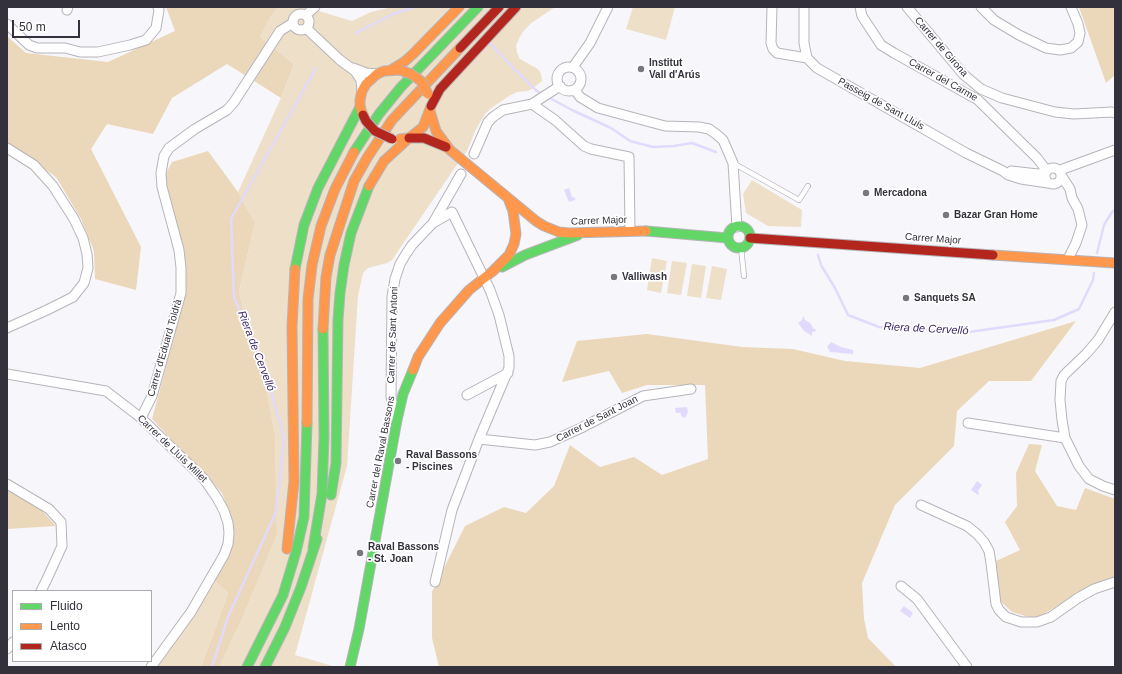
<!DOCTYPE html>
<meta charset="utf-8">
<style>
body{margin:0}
#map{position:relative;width:1122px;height:674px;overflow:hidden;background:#f7f6fa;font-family:Arial,sans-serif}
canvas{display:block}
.frame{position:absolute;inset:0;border:8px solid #33313b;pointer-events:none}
.legend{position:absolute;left:12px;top:590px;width:140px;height:72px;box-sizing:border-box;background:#fff;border:1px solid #adadb1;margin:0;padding:5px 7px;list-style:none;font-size:12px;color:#33313b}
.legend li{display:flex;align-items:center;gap:8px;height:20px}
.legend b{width:20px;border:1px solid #adadb1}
.scale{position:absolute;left:12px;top:20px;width:68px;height:18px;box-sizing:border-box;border:2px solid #33313b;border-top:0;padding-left:5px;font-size:12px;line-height:14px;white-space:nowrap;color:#33313b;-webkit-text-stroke:3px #fff;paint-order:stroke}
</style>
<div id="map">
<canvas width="1122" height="674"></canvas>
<div class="frame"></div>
<ul class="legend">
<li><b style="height:5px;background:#63d668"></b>Fluido</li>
<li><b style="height:5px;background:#ff974d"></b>Lento</li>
<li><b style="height:5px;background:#b3261e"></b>Atasco</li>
</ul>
<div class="scale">50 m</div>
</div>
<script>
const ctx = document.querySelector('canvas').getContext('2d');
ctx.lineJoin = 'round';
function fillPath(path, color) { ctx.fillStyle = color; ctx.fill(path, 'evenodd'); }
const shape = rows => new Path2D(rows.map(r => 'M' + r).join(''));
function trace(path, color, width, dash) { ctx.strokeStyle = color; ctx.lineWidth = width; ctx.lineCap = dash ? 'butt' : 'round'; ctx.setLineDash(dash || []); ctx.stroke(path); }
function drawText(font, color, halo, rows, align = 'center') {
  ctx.font = font + ' Arial,sans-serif'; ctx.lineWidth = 3.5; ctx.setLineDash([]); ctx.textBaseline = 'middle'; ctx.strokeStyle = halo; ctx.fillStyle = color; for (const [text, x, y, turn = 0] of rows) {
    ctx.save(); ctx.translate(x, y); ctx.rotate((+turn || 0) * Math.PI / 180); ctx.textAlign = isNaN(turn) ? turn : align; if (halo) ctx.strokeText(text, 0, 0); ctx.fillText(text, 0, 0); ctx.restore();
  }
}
fillPath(shape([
 [278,7,306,7,352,21,371,12,392,7,555,7,530,24,522,33,516,45,517,53,520,59,538,69,541,74,542,81,532,89,527,91,517,92,509,96,490,109,485,114,475,131,467,151,456,166,392,260,387,263,368,268,363,273,358,296,347,466,295,655,336,667,219,667,242,619,277,535,275,435,264,377,257,353,246,324,239,291,255,223,238,192,281,98,294,64,260,37,271,16],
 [633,7,675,7,666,40,626,29],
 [752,180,802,210,801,227,768,226,746,213,743,194],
 [652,258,667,261,661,293,647,290],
 [672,261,687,263,681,295,667,293],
 [692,264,706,266,701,298,687,296],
 [712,266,727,269,721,300,706,298],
 [215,581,228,593,201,667,158,667,206,597]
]), '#eedfc8');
fillPath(shape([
 [166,7,278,7,271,16,260,37,294,64,281,98,227,64,172,98,153,134,107,124,91,149,141,247,136,290,95,279,94,251,81,219,56,177,7,143,7,36,26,53,108,62,175,31],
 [1079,7,1115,7,1115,75,1106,83],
 [208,151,238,192,255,223,239,291,246,324,257,353,264,377,275,435,277,535,242,619,219,667,201,667,228,593,215,581,229,554,234,528,222,493,152,419,186,292,184,252,169,197,164,177,172,162],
 [1076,321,1031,381,989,381,957,411,954,446,895,505,862,583,864,619,868,638,896,667,439,667,432,638,432,592,465,526,504,507,526,513,554,486,570,445,600,467,634,457,662,475,708,459,705,385,647,385,622,393,609,371,562,382,577,341,647,334,742,347,793,349,845,361,920,368],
 [1029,444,1042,445,1035,471,1057,506,1076,510,1085,488,1115,499,1115,580,1086,589,1035,619,1012,612,1000,601,996,561,1020,550,1005,522,1017,506,1016,473],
 [7,489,36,504,56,526,7,529]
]), '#ebd8bb');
fillPath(shape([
 [569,188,572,197,575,198,575,200,569,202,564,190],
 [803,316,805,320,810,323,813,328,817,331,812,332,812,336,804,331,798,323,802,320],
 [831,342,841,347,853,350,853,354,830,352,827,347],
 [687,407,688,412,685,418,681,416,681,413,676,413,675,408],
 [977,481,982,485,978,491,979,494,978,495,971,490],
 [904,606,913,613,910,618,900,611]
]), '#e1dafc');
trace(shape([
 [356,33,393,14,414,7],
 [490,43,515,70,537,91,544,95],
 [548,97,572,110,611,128,630,141,653,147,674,146,692,143,716,152],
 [1097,253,1104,225,1112,212,1115,210],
 [818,255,821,265,835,288,848,315,879,327,969,332,1054,320,1079,309,1093,280,1094,273],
 [212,667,228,617,276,512,284,438,267,376,234,297,231,219,316,68]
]), '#e1dafc', 2.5);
const lane = shape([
 [733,163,799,200,808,186],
 [741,248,744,276]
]);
const street = shape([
 [772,7,771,43,773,49,777,53,807,58],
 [804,7,804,43,807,58,817,68,966,153,1003,171,1008,175,1021,179,1048,183],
 [860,7,862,16,881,45,894,53,978,100,1037,158,1047,171],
 [907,7,963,74,981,89,1002,98,1055,112,1074,114,1112,112,1115,113],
 [981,7,994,20,1019,35,1046,48,1060,50,1071,48,1078,42,1080,33,1078,24,1071,7],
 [67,10,68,7],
 '293 22a8 8 0 1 1 16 0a8 8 0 1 1-16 0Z',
 [306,15,315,7],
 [7,24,29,45,37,48,65,48,80,52,98,52,130,45,146,40,156,28,159,10,158,7],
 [306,28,340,60,355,71,361,80,362,91],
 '557 79a12 12 0 1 1 24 0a12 12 0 1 1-24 0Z',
 [573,67,590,43,608,7],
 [353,68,366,73,377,74],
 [575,90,580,97,598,108,665,126,699,127,709,129,716,134,723,140,733,163,737,227],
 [532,104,555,120,584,146,591,149,629,157,630,230],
 [7,148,34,165,53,186,74,219,83,238,87,254,88,268,84,283,73,297,47,310,7,328],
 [474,154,488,122,493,117,503,110,532,104,560,86],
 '1045 176a8 8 0 1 1 16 0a8 8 0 1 1-16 0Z',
 [1011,171,1038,174,1045,173],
 [1060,172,1063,169,1115,150],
 [1061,175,1070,189,1072,198,1078,209,1082,225,1076,243,1068,259],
 [433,223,452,212,490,290,499,315,509,356,509,368,479,439,452,510,435,582],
 [1115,312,1098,340,1086,354,1064,375,1061,381,1060,400,1062,420,1065,438,1079,466,1089,479,1103,486,1115,490],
 [7,374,106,391,141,418,204,479,217,498,224,511,228,523,229,533,228,544,224,555,191,612,151,667],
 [467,395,508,373],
 [396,417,391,397,392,297,395,279,400,264,406,254,412,245,433,223,461,174],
 [141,418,152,396,181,293,181,268,179,250,162,187,161,173,164,156,169,148,195,129,227,110,234,102,280,31,293,23],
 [968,423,1065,438],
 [479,439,535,445,550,442,581,428,643,396,691,389],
 [7,484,49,509,61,522,62,546,47,579,41,591],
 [921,505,967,526,977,534,984,542,989,551,991,563,996,604,999,610,1006,617,1021,622,1037,622,1051,617,1078,598,1094,589,1115,582],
 [901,586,917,599,967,667],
 [7,649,13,642]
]);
const fast = shape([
 [354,152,379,114,401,87,478,7],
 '728 237a11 11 0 1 1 22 0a11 11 0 1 1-22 0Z',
 [646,231,728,238],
 [502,267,525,255,578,235],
 [295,269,304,225,318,188,360,107],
 [331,495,336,463,338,320,340,293,344,265,351,233,369,186],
 [313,548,322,494,324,437,323,329],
 [247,667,283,595,296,552,304,517,307,423],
 [265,667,285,627,301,587,317,539],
 [350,667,359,629,397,420,403,394,413,370]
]);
const slow = shape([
 [391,70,404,62,413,54,459,7],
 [430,111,436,131,450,150,536,221,544,226,559,232,569,233,646,231],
 [363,115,360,107,360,100,362,91,366,84,377,74,384,71,400,70],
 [400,139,409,138,423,127,430,109],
 [369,186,384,161,409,138],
 [993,255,1115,263],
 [323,329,326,277,330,255,354,181,367,158,392,120,460,48],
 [413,370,418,357,440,323,469,290,493,271,509,255,514,244,516,234,513,211,508,198],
 [307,423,308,299,312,265,321,226,335,189,354,152],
 [287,549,294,481,292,327,295,269]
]);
const jam = shape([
 [460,48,499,7],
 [431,106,440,89,516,7],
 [409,138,424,138,446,147],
 [750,238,993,255]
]);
trace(lane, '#b6b4ba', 6);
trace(street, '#b6b4ba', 11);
trace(fast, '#b6b4ba', 11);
trace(slow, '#b6b4ba', 11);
trace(jam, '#b6b4ba', 11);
trace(lane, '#fefefe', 4.5);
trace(street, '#fefefe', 9);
trace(fast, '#63d668', 9);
trace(slow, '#ff974d', 9);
trace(jam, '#b3261e', 9);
const slowBridge = shape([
 [400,70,411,74,421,81,428,94]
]);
const jamBridge = shape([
 [363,115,366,121,375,131,392,139]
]);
trace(slowBridge, '#b6b4ba', 11, []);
trace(jamBridge, '#b6b4ba', 11, []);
trace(slowBridge, '#ff974d', 9);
trace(jamBridge, '#b3261e', 9);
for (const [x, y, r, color] of [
 [641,69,4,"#78767e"],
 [866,193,4,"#78767e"],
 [946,215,4,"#78767e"],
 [614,277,4,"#78767e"],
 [906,298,4,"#78767e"],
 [398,461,4,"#78767e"],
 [360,553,4,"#78767e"]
]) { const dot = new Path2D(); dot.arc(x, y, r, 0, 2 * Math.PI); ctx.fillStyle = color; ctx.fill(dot); trace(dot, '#fff', 1.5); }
drawText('10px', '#33313b', '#fff', [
 ["Carrer de Girona",941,47,49],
 ["Carrer del Carme",943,80,29],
 ["Passeig de Sant Lluís",881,104,29],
 ["Carrer Major",599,221,-2],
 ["Carrer Major",933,239,4],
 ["Carrer de Sant Antoni",393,335,-88],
 ["Carrer d'Eduard Toldrà",165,348,-74],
 ["Carrer de Sant Joan",597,419,-27],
 ["Carrer de Lluís Millet",172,449,44],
 ["Carrer del Raval Bassons",381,452,-79]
]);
drawText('bold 10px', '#33313b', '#fff', [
 ["Institut",649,63],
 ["Vall d'Arús",649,75],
 ["Mercadona",874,193],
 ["Bazar Gran Home",954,215],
 ["Valliwash",622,277],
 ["Sanquets SA",914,298],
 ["Raval Bassons",406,455],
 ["- Piscines",406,467],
 ["Raval Bassons",368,547],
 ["- St. Joan",368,559]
], 'left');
drawText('italic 11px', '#382366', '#fff', [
 ["Riera de Cervelló",926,329,3],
 ["Riera de Cervelló",256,351,69]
]);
</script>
